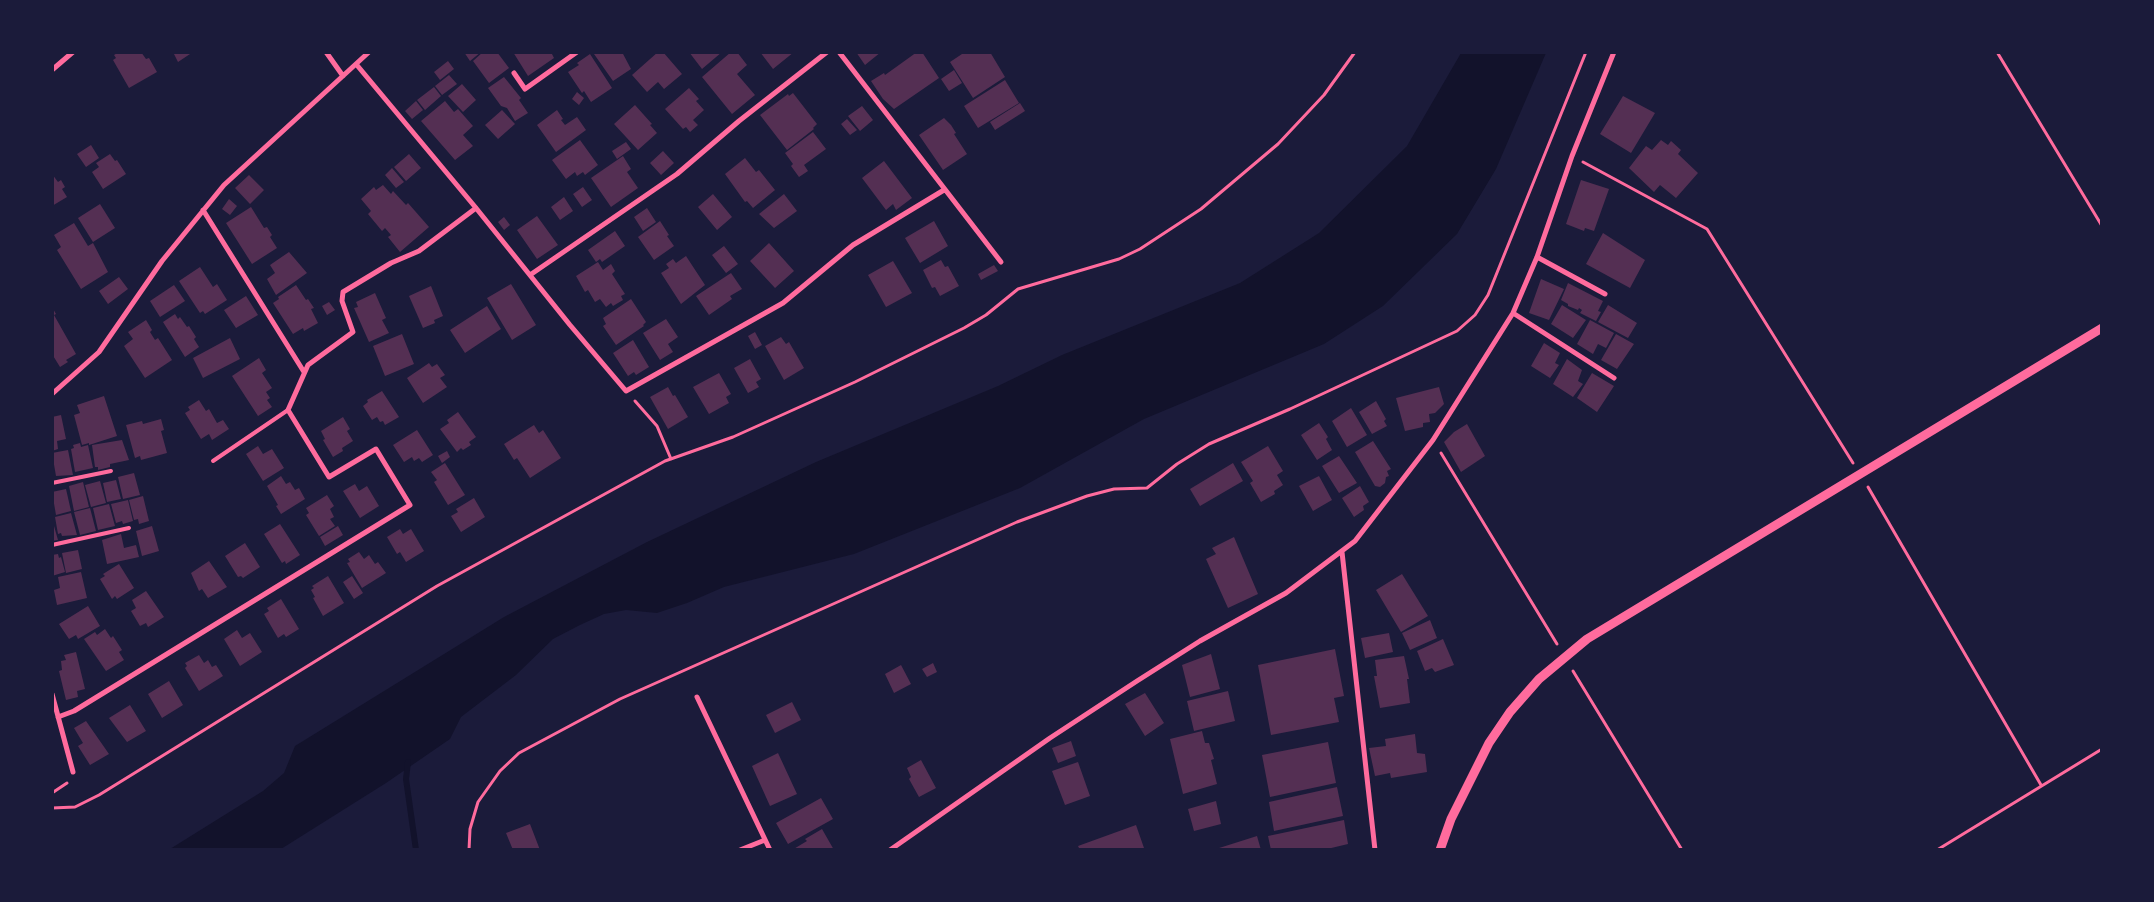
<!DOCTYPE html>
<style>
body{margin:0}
#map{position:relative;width:2154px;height:902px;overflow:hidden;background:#1b1b3a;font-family:Karla,sans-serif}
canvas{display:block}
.frame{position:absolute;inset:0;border:54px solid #1b1b3a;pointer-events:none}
</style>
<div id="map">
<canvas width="2154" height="902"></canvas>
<div class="frame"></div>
</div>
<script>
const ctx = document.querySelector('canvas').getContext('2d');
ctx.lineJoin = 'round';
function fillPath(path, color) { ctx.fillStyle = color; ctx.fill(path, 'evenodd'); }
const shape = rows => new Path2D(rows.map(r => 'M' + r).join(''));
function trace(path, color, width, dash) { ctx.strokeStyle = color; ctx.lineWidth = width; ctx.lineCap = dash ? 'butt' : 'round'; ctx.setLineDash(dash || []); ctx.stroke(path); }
fillPath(shape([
 [1461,53,1546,53,1496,169,1457,234,1383,306,1324,344,1144,419,1020,488,854,554,724,587,687,603,657,613,626,610,604,614,580,625,553,639,516,675,461,717,450,739,386,783,281,849,170,849,263,791,284,773,295,746,504,617,647,542,816,462,998,386,1062,355,1240,283,1319,233,1407,146]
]), '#12122b');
trace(shape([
 [408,762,406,779,416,850]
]), '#12122b', 6);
fillPath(shape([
 [119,52,141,52,146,59,149,58,157,72,129,88,113,60,116,58,114,55],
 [173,52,193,52,178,62],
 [464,52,481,52,470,61],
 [483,52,497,52,509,68,489,83,473,61],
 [513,52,551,52,554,58,528,76],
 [596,52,622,52,631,69,613,81,594,54],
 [658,52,663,52,682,74,664,89,658,82,647,92,632,75],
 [689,52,722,52,702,69],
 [731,52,737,52,747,65,737,74,755,95,732,114,702,77],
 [760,52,794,52,773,69],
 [856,52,881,52,865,65],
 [917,52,922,52,939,78,894,109,883,99,871,81,884,73,885,75],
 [965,52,990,52,1005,77,973,98,950,62],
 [590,54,612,88,591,102,584,91,582,93,568,72,579,65,577,63],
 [448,61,454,69,440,80,434,72],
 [954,70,962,83,949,91,941,79],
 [449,75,457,84,442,95,435,86],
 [504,77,521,98,519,100,528,113,515,121,507,108,501,106,488,88],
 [1005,80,1019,103,978,128,964,106],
 [462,84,476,100,463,112,448,96],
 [434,87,441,96,425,110,417,100],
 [689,88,699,99,696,101,704,110,693,120,698,125,690,132,686,127,683,129,665,109],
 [577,92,584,98,579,105,572,99],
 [793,93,817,124,813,128,814,129,787,150,760,115,788,94,789,96],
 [1623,96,1655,113,1631,153,1600,134],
 [416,101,423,110,412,119,405,111],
 [445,101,454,112,458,109,473,126,463,135,473,146,455,160,421,121],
 [1020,103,1025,111,995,130,990,122],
 [635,105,652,124,650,125,657,133,638,150,614,124],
 [862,106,873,120,860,131,848,116],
 [502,110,515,124,498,139,485,125],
 [557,110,563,119,561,120,565,125,577,117,586,130,556,152,537,125],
 [944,118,951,125,956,133,954,134,967,154,943,170,919,135],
 [847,119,857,130,850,135,841,124],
 [813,132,826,149,804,165,808,171,799,177,791,166,793,164,785,153],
 [580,140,598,165,585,175,583,172,577,176,575,172,566,179,552,160],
 [1661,140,1668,145,1671,141,1681,150,1678,154,1698,173,1676,198,1660,185,1654,192,1629,168,1646,146,1652,150],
 [626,142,631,149,617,159,612,151],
 [91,145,99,158,86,167,77,154],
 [663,151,674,163,661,175,650,163],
 [110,154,115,161,117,160,126,174,103,189,92,172,99,167,96,163],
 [409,154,421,168,406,181,394,167],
 [623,156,631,169,627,172,638,188,611,207,591,178],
 [745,158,756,172,759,170,775,190,753,208,747,201,745,202,725,174],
 [884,161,912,198,896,210,893,204,886,210,862,178],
 [392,168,404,182,396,188,385,175],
 [52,174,58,182,61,180,65,187,62,189,67,197,52,206],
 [249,175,264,190,250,204,235,188],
 [1581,180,1609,189,1594,231,1585,228,1584,231,1566,224],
 [383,185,391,194,393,191,406,205,408,203,429,227,400,252,388,237,391,235,385,228,382,231,368,214,371,211,361,199,374,187,376,190],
 [583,187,592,200,582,207,573,194],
 [713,194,732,217,717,230,698,207],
 [784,194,797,211,774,228,759,214],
 [564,197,573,211,560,220,551,207],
 [229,199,237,206,230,215,222,209],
 [100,204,115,228,93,242,78,218],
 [251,207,264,228,267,227,272,235,270,237,277,248,252,264,226,223],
 [647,208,656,222,643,231,634,217],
 [537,216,558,245,537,259,517,230],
 [504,217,510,225,504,230,498,222],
 [660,221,669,235,667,236,674,246,654,260,638,237],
 [934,221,948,246,920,263,905,238],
 [74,223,88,246,93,243,108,272,81,289,57,250,61,247,54,235],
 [615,231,625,246,602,262,600,259,596,262,588,250],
 [1603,233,1645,260,1630,288,1586,264],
 [769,243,794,271,775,288,750,261],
 [724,246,738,264,726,273,712,255],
 [289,252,307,273,276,295,267,279,275,273,270,265],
 [686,256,705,285,681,304,661,273,669,268,666,264,673,259,676,263],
 [941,260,945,267,948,266,959,286,940,296,935,287,932,288,923,270],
 [893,261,912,293,886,307,868,275],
 [598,262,603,270,611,264,615,271,612,274,625,294,621,296,623,300,613,306,611,303,606,307,600,299,595,302,588,290,585,292,576,276],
 [994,265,998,271,981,280,978,274],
 [200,267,213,287,217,284,227,300,205,314,203,311,200,313,179,281],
 [731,273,742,289,730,296,732,299,709,315,696,296],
 [119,277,128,289,108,304,99,291],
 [1541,279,1564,289,1549,320,1529,313],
 [1568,283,1603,301,1598,311,1601,312,1596,321,1580,313,1582,310,1579,308,1578,310,1568,306,1568,304,1561,300],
 [511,284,536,325,512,340,487,298],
 [174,285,185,301,160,317,150,301],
 [296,285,306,300,308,299,314,308,311,309,318,323,304,331,303,328,293,334,273,303,279,299,278,297],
 [431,286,443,316,434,320,435,323,423,328,409,296],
 [375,293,386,318,382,320,389,333,369,342,354,308,358,307,356,302],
 [246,296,258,315,236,328,224,310],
 [631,299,646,322,643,325,644,326,616,345,603,326,606,324,603,318],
 [329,302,335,310,327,315,322,306],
 [1562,305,1586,320,1573,338,1551,324],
 [1608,305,1637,323,1628,338,1598,322],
 [487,306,501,329,465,353,450,330],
 [52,307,56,314,54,315,76,354,66,360,68,362,60,367,52,354],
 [175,314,178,319,180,317,187,327,189,326,196,337,194,339,199,347,185,357,163,322],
 [666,319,678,337,668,344,673,352,660,360,643,333],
 [146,320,152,330,150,332,155,340,158,338,172,360,145,378,124,346,133,339,128,332],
 [1590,320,1614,333,1606,348,1598,344,1593,354,1577,344],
 [755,332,762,345,755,349,748,336],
 [402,334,414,364,385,376,373,346],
 [1616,334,1634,344,1617,369,1601,360],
 [781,337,786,344,789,342,804,368,784,380,765,346],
 [230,338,240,359,203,378,193,358],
 [633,340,649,367,636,375,634,372,628,376,613,353],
 [1544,343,1560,353,1555,363,1559,365,1550,378,1531,366],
 [259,358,266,370,262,373,272,388,266,392,270,398,267,400,272,407,258,416,232,376],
 [750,359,761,379,756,382,759,387,748,393,734,368],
 [1567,359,1582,370,1578,381,1583,384,1573,397,1553,384],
 [429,363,432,367,437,364,445,375,440,378,447,387,423,403,407,378],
 [719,373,731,394,726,397,729,403,709,414,693,387],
 [1592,373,1614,386,1597,412,1577,398],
 [668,387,673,396,675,395,688,417,668,429,650,397],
 [1439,387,1444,404,1435,413,1429,414,1430,422,1423,423,1423,427,1405,431,1396,398],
 [382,391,399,417,385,425,383,421,380,422,377,417,372,420,363,406,368,402,367,400],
 [104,396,117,436,89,445,89,443,82,445,74,415,80,413,77,405],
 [199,400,206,411,209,409,217,423,223,420,229,429,212,440,209,434,201,439,185,413,190,410,188,407],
 [1376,401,1386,419,1384,421,1387,426,1372,434,1359,412],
 [1351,408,1367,435,1347,447,1332,421],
 [458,412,476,437,469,442,471,445,463,450,461,448,457,452,440,429,449,423,447,420],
 [61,415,66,439,57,441,58,449,52,451,52,417],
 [343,417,350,429,347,431,353,441,342,448,343,451,333,457,323,440,325,439,321,431],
 [161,419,164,430,161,431,167,453,141,460,140,456,135,458,126,425,142,421,143,424],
 [1319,423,1328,437,1326,439,1332,450,1317,460,1301,435],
 [1467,424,1485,456,1461,472,1444,442,1454,432],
 [534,425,539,433,543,430,561,458,530,478,517,458,514,460,504,444],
 [417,430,433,455,422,462,419,458,414,461,412,457,404,462,393,445],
 [122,440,129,460,110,464,110,467,98,470,98,467,95,467,92,445],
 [1373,441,1391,469,1387,471,1389,476,1386,477,1385,483,1380,487,1375,486,1355,452],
 [80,443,81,447,88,445,93,468,75,472,71,449,74,448,73,445],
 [258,446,263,454,272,449,284,468,263,481,246,454],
 [1268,446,1283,471,1277,475,1283,485,1274,491,1275,494,1261,502,1250,483,1253,481,1241,462],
 [68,450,73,475,56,476,52,453],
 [447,451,450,457,442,463,438,456],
 [1339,456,1357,483,1339,493,1322,466],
 [445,463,465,495,448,505,434,482,437,480,431,472],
 [1233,463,1243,481,1200,506,1190,489],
 [134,473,140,495,123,499,118,477],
 [281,476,286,484,290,482,295,490,299,488,305,499,281,514,276,506,278,505,267,486],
 [1319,476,1332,500,1313,511,1299,486],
 [116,480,121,499,107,502,103,483],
 [100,481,106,503,91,507,85,485],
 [83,482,89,507,74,511,69,486],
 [355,484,359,491,367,486,379,506,360,518,343,491],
 [1360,486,1369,502,1363,506,1364,510,1354,517,1342,498],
 [66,489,71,511,56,515,52,492],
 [327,495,334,506,330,509,334,517,330,519,335,526,319,536,306,515,309,513,306,508],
 [143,496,149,521,139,524,138,519,134,520,129,500],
 [474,498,485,517,461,532,451,516,458,512,456,509],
 [128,500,133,521,123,524,122,521,116,523,111,504],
 [109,504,115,526,98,530,93,508],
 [90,508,96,531,80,535,74,512],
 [71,513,77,535,62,536,61,533,58,534,55,517],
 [52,519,58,540,52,541],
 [280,524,300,555,286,564,285,561,282,563,264,534],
 [152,526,159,551,142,556,136,531],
 [338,526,343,535,325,546,320,537],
 [400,529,403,534,411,529,424,551,406,562,400,552,397,554,387,537],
 [121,534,124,548,136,545,139,557,107,564,102,540],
 [1234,537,1258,594,1228,608,1206,559,1216,554,1212,548],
 [245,543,260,567,243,578,241,576,238,577,225,556],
 [78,550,82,569,66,573,62,553],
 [359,552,364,559,369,555,375,564,378,562,386,573,362,588,347,563,350,562,348,559],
 [58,554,59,558,61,557,65,572,52,576,52,555],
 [209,561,227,587,208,598,202,589,199,591,191,573],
 [119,564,134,588,117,599,115,596,112,599,100,579,105,576,103,574],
 [81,572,87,598,57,605,54,590,60,588,58,577],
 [1402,574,1428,616,1401,632,1376,590],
 [328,576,344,603,323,616,313,598,315,597,311,590,314,588,312,586],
 [352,576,363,593,354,599,343,582],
 [146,591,164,617,148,627,146,623,140,626,131,611,136,608,132,600],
 [281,599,299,629,286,637,284,634,278,638,264,614,269,611,267,608],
 [88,606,100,626,78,639,76,635,69,639,59,624],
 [1430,620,1437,638,1410,650,1402,633],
 [105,629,111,638,113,636,122,650,119,652,124,660,106,671,84,639,95,632,97,635],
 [237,630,242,638,250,633,262,652,240,666,224,639],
 [1389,633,1393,652,1365,658,1361,638],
 [1443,639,1454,665,1435,672,1432,668,1425,671,1417,651],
 [1335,649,1344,696,1334,698,1339,722,1271,735,1258,665],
 [76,652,85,689,77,691,78,697,66,700,59,671,62,670,61,661,66,660,64,655],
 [1211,654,1220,689,1190,697,1182,665],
 [199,655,204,663,208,660,212,667,216,665,223,676,199,691,185,668,187,666,185,663],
 [1404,656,1409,679,1407,679,1410,703,1380,708,1374,676,1377,676,1375,660],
 [933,663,937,672,927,677,922,669],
 [901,665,911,684,894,693,885,674],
 [169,681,183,705,162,718,148,694],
 [1228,691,1235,721,1194,731,1187,701],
 [1145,693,1164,723,1145,736,1125,704],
 [792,702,801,720,775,733,766,715],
 [130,705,146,731,127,742,109,718],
 [86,721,109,754,90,765,78,746,83,743,74,728],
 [1202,731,1205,743,1209,743,1214,759,1211,760,1217,784,1183,794,1170,739],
 [1415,734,1417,753,1425,754,1427,772,1391,778,1390,773,1375,776,1369,748,1386,746,1385,739],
 [1071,741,1076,756,1058,763,1052,748],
 [1328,742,1336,783,1270,797,1262,755],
 [778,753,797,794,770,806,752,766],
 [921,760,936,788,919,797,909,779,911,777,907,768],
 [1078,762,1090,796,1065,805,1052,771],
 [1337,787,1343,816,1274,831,1269,802],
 [821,798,833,819,788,844,776,823],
 [1216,801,1221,824,1194,831,1188,809],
 [1344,820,1348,844,1323,850,1271,850,1268,836],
 [530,824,540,850,513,850,506,833],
 [1136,825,1144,848,1080,850,1078,846],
 [822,829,834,850,792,850,807,841,805,839],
 [1257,836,1261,850,1216,850,1216,849]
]), '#542f53');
trace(shape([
 [1997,52,2102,226],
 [1583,162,1707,229,1853,463],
 [635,401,657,426,671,459],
 [1441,453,1557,644],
 [1868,487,2041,785],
 [1573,671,1682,850],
 [52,793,67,783],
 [52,808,75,807,99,795,437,586,665,461,733,437,855,382,964,328,986,315,1018,289,1119,259,1140,249,1201,209,1278,144,1324,95,1355,52],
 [469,850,470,829,478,802,500,771,519,753,620,699,1017,522,1087,496,1114,489,1147,488,1177,464,1209,444,1290,409,1457,331,1475,315,1488,295,1586,52],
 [1937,850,2102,749]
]), '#ff6b9d', 3);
trace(shape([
 [213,461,288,410],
 [52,483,111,471],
 [52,545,129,528]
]), '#ff6b9d', 4);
trace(shape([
 [326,52,343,76],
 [839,52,1001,262],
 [356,64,476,208,570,325,626,391,783,303,853,245,944,190],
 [52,70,73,52],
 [514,73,525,89,577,52],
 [203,210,304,372],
 [1537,257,1605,294],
 [530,275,677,174,739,121,827,52],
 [1513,313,1614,378],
 [52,394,99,352,162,261,224,185,369,52],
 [1342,552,1375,850],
 [52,694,73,772],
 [697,697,770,850],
 [58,717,74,711,410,505,376,449,329,477,288,410,308,365,353,332,342,301,343,292,391,263,419,251,476,208],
 [740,850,765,840],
 [890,850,1050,738,1137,681,1200,641,1286,593,1355,541,1433,440,1513,313,1537,257,1572,156,1614,52]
]), '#ff6b9d', 5);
trace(shape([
 [1440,850,1451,819,1489,743,1510,712,1539,679,1587,639,2102,328]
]), '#ff6b9d', 9);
</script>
